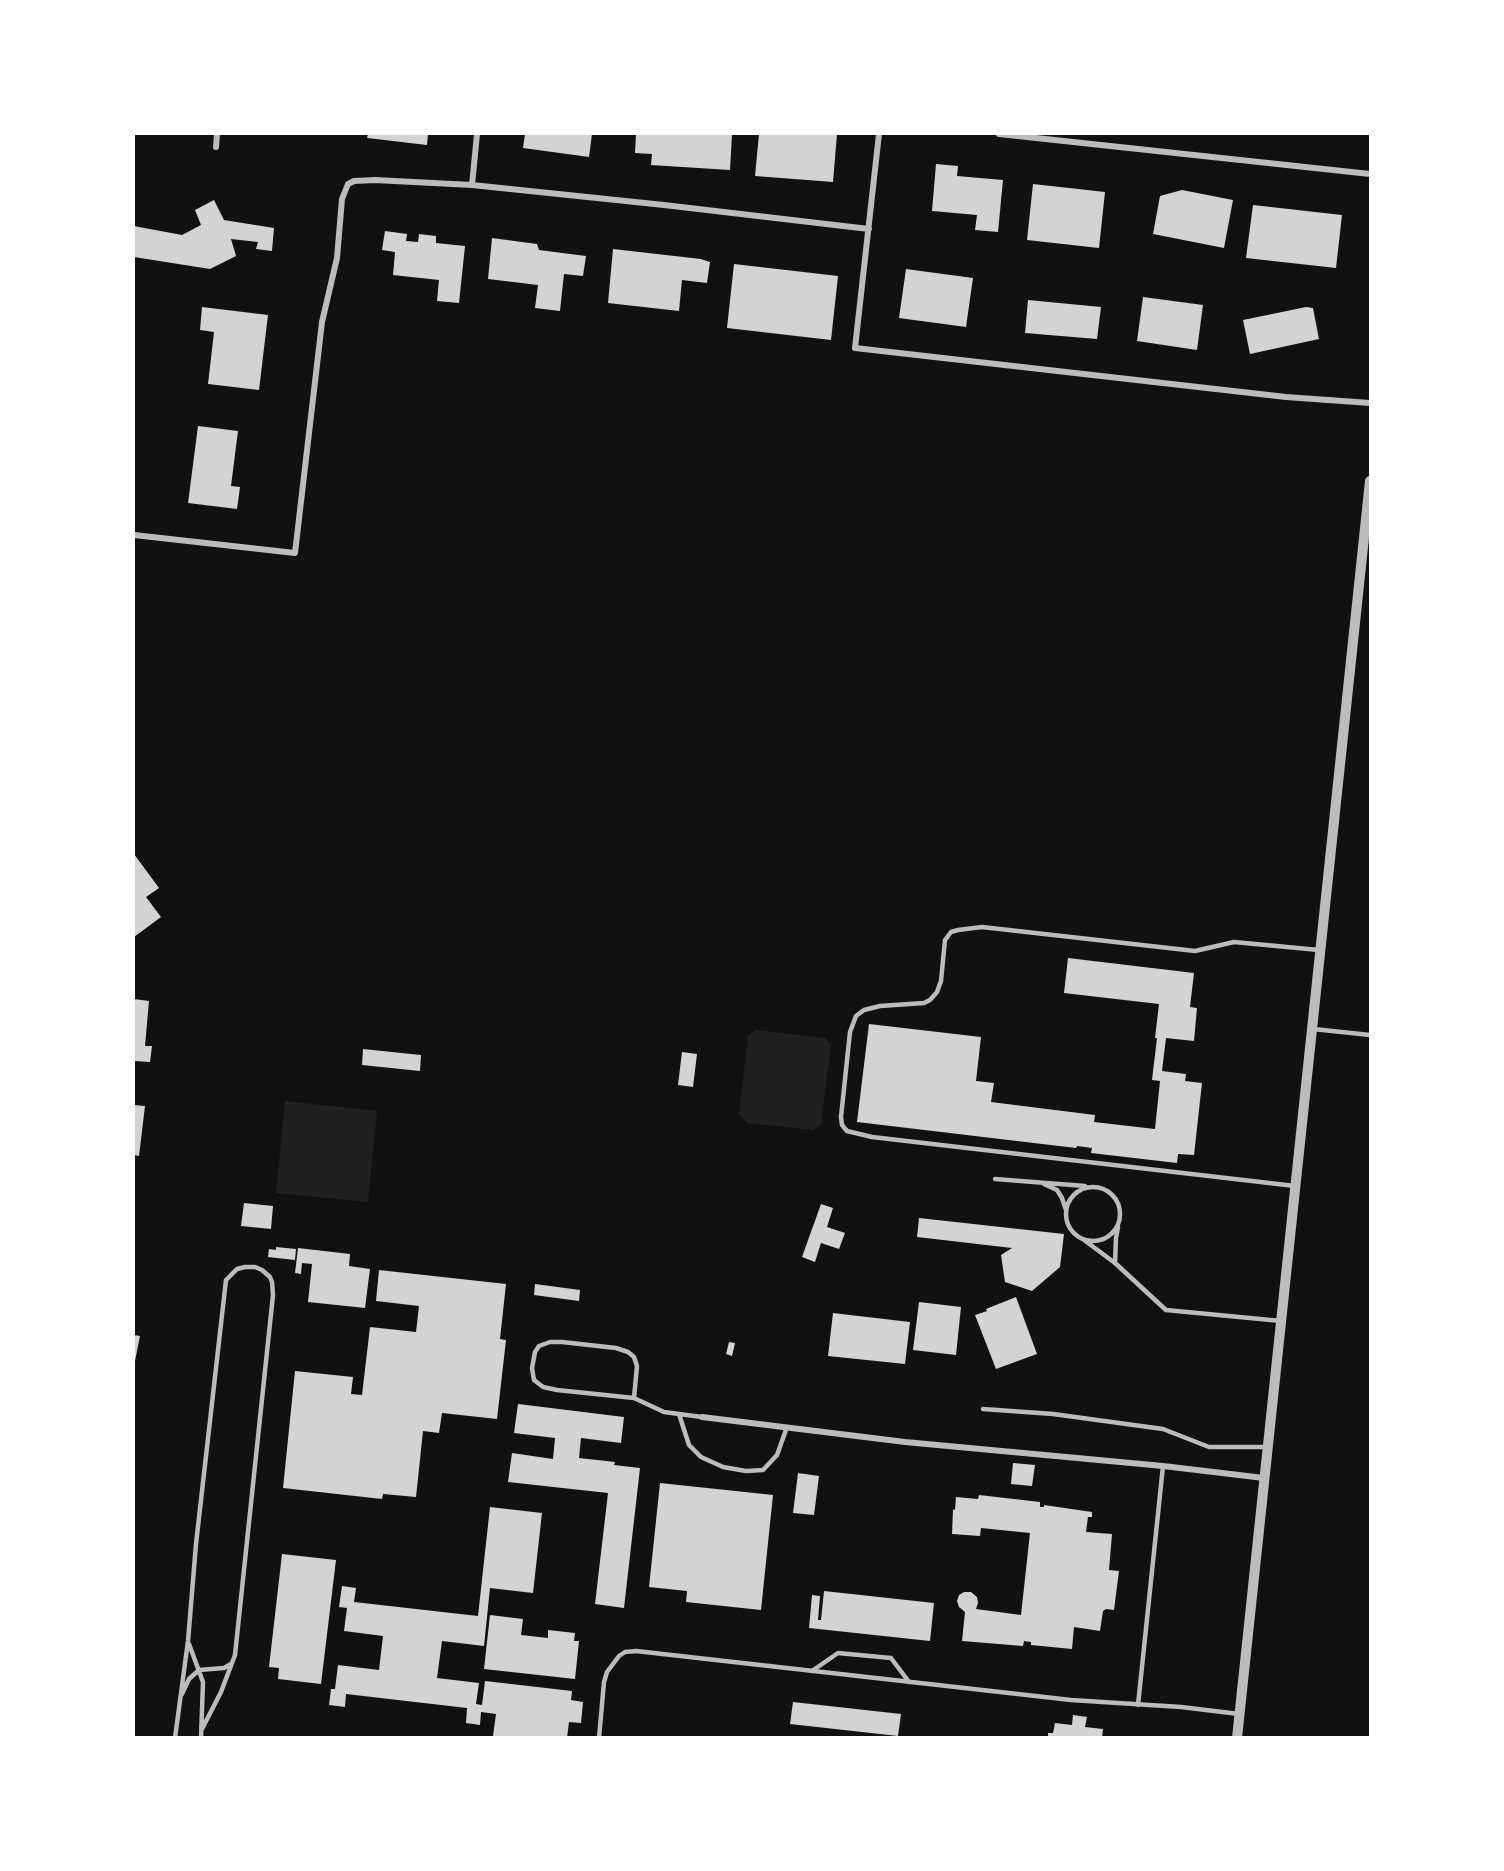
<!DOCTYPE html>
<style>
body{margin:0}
#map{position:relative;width:1504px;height:1871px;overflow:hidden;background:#111;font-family:Mulish,sans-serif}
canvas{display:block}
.frame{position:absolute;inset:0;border:135px solid #fff;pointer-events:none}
</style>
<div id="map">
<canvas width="1504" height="1871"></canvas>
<div class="frame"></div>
</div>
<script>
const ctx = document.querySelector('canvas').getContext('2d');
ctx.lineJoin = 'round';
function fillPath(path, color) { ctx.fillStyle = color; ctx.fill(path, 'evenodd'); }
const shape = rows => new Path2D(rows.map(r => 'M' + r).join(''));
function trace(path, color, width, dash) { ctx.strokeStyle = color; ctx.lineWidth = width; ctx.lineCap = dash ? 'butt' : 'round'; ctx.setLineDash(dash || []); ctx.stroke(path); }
fillPath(shape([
 [756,1030,825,1038,831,1044,821,1125,813,1130,747,1123,739,1114,748,1036],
 [285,1101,377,1111,368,1202,276,1193]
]), '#202020');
fillPath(shape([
 [368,134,428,134,427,145,367,138],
 [525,134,592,134,589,157,523,148],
 [636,134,732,134,730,170,651,165,652,154,635,153],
 [759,134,816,135,816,134,837,134,833,182,755,176],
 [936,164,958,166,957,176,1003,180,998,232,975,230,977,215,932,211],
 [1033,184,1105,192,1099,248,1027,240],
 [1182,190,1233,200,1224,248,1153,234,1160,196],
 [214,200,224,220,274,228,272,251,256,249,258,242,231,239,236,256,210,269,134,257,134,226,182,235,201,225,195,210],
 [1253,205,1342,215,1336,268,1246,258],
 [385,231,407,234,406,241,418,242,419,234,436,236,436,243,465,246,459,303,437,301,439,280,393,275,395,252,382,250],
 [492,238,537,244,539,250,586,256,583,276,564,274,560,311,535,308,538,285,488,279],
 [613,249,701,259,710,262,707,283,682,280,679,311,608,303],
 [734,264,838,276,831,340,727,328],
 [906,269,973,278,966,327,899,318],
 [1143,297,1203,305,1197,350,1137,341],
 [1028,300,1101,307,1097,339,1025,333],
 [202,307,268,315,259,390,208,384,214,332,200,330],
 [1306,307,1313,308,1319,339,1250,354,1243,320],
 [198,426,238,431,231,486,240,487,237,509,188,503],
 [134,854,159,888,146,897,161,917,134,937],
 [1068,958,1194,973,1190,1007,1197,1008,1194,1041,1166,1038,1162,1071,1186,1074,1185,1081,1202,1083,1194,1155,1178,1154,1177,1163,1091,1153,1092,1148,1077,1146,1076,1148,857,1122,869,1024,981,1037,976,1081,994,1083,991,1102,1095,1115,1094,1122,1155,1129,1160,1081,1152,1080,1157,1038,1155,1038,1159,1004,1064,993],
 [134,999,149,1001,145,1046,152,1046,150,1062,134,1061],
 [363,1049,421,1055,420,1071,362,1065],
 [682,1052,697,1054,693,1087,678,1085],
 [134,1105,145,1106,139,1156,134,1155],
 [244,1203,273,1206,271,1229,241,1226],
 [821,1204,833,1208,827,1227,845,1233,839,1249,821,1243,815,1262,802,1257],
 [919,1218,1064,1234,1060,1267,1032,1291,1005,1282,1001,1255,1012,1248,917,1237],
 [276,1247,296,1249,295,1260,268,1257,269,1249,276,1250],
 [298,1248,350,1254,349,1266,370,1269,365,1308,308,1302,312,1264,302,1263,301,1274,295,1273],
 [379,1270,506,1284,500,1339,506,1340,497,1419,442,1413,439,1433,423,1431,416,1497,383,1494,382,1499,283,1488,295,1371,353,1377,351,1394,362,1395,370,1327,416,1332,419,1306,376,1301],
 [535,1284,580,1290,579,1301,534,1295],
 [1016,1297,1037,1354,996,1369,975,1315,987,1311,986,1309],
 [919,1302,961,1307,956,1355,913,1350],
 [833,1313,910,1322,905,1364,828,1356],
 [134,1335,140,1336,135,1361,134,1361],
 [729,1342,735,1343,732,1356,726,1354],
 [518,1404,624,1417,621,1443,581,1438,579,1458,615,1462,614,1465,640,1468,624,1608,595,1604,608,1493,508,1482,512,1453,553,1459,555,1438,514,1433],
 [1013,1463,1035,1465,1032,1486,1011,1484],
 [798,1473,819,1476,814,1515,793,1513],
 [660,1483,773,1495,761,1610,686,1602,687,1591,649,1587],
 [979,1495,1040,1502,1040,1507,1044,1507,1044,1505,1092,1512,1092,1517,1088,1517,1086,1532,1112,1534,1109,1570,1119,1571,1114,1610,1106,1609,1103,1611,1100,1631,1074,1627,1072,1649,1031,1645,1031,1642,1024,1641,1023,1646,962,1641,965,1612,959,1607,957,1601,959,1595,964,1592,971,1592,977,1597,978,1603,976,1609,1021,1615,1030,1533,981,1528,980,1536,952,1534,953,1509,955,1510,956,1497,978,1499],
 [490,1507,542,1513,533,1593,490,1588,484,1646,442,1641,437,1678,479,1683,476,1704,482,1705,485,1681,572,1691,571,1700,583,1702,581,1723,569,1722,567,1738,509,1738,493,1736,496,1714,481,1712,480,1725,466,1723,467,1708,346,1694,345,1707,329,1705,331,1689,335,1689,338,1665,379,1670,383,1636,344,1631,347,1608,339,1607,342,1586,356,1588,354,1602,478,1616],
 [282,1554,336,1560,321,1684,278,1679,279,1668,269,1667],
 [824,1591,934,1603,930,1641,809,1628,812,1595,820,1596,818,1620,821,1620],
 [490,1615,523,1619,521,1635,548,1638,548,1630,575,1633,574,1641,579,1641,575,1679,484,1669],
 [793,1702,901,1714,898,1736,790,1724],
 [1073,1715,1087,1717,1085,1727,1103,1729,1102,1738,1048,1738,1048,1733,1053,1733,1055,1723,1072,1725]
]), '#d3d3d3');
trace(shape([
 [1313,1029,1370,1035],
 [995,1179,1085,1186],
 [1044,1184,1057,1190,1062,1198,1066,1210],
 [1295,1186,872,1137,847,1131,842,1125,841,1117,850,1032,856,1016,864,1010,880,1006,924,1003,930,1000,937,992,941,981,945,940,951,932,958,930,982,927,1195,951,1234,942,1319,950],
 '1066 1214a27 27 0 1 1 54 0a27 27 0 1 1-54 0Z',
 [1084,1240,1115,1263,1166,1310,1281,1321],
 [1115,1263,1116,1238,1118,1227],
 [634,1398,637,1366,634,1357,628,1352,616,1348,562,1342,550,1342,539,1346,535,1352,532,1368,534,1380,543,1387,557,1390,634,1398,664,1412,702,1417],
 [983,1409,1053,1414,1163,1429,1209,1447,1268,1447],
 [679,1414,689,1445,701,1457,723,1467,746,1471,763,1470,777,1455,787,1427],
 [189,1644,203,1682,201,1738],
 [812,1671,838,1653,891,1658,909,1682],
 [182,1694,189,1679,199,1670,224,1668,231,1664],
 [1138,1705,1163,1466],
 [175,1738,188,1641,196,1544,226,1280,237,1269,245,1267,255,1267,262,1270,270,1277,272,1282,273,1295,235,1655,221,1692,202,1729],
 [599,1738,604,1682,607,1672,619,1656,625,1652,636,1651,1071,1700,1181,1707,1239,1714]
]), '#bcbcbc', 4.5);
trace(shape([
 [879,134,855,348,1286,397,1370,403],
 [999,134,1370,174],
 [216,147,217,134],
 [472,185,477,134],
 [134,535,295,553,322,322,337,258,342,199,348,184,354,181,375,180,472,185,664,205,869,229],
 [702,1417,905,1442,1163,1466,1264,1478]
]), '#bcbcbc', 6);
trace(shape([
 [1237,1738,1370,481]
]), '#bcbcbc', 10);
</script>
